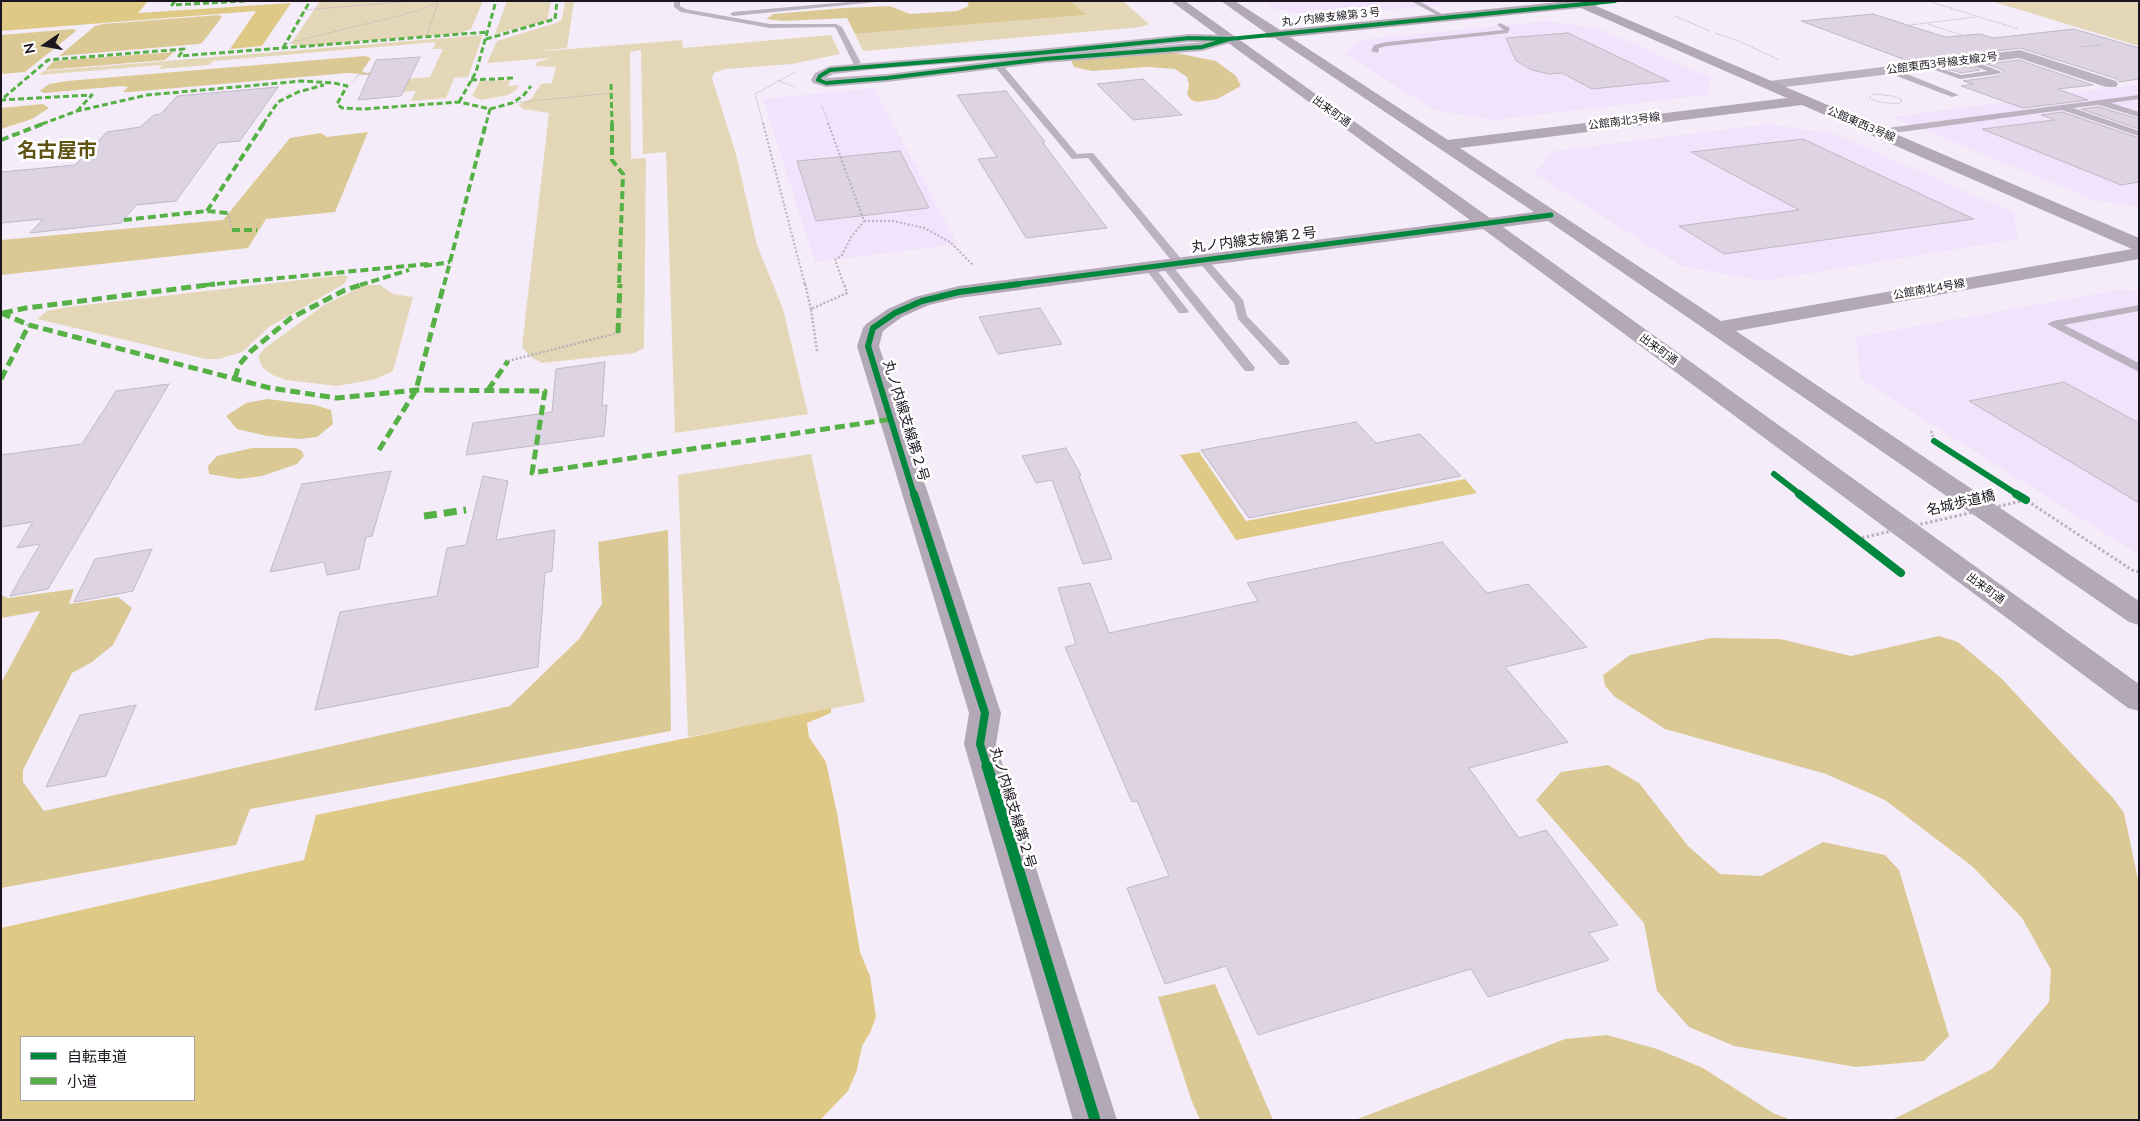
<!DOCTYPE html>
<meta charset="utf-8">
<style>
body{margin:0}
#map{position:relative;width:2140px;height:1121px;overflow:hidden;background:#f5ecf9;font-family:"Nunito Sans","Noto Sans JP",sans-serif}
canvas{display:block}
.frame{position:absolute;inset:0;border:2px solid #1c151f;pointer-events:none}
.legend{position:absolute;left:20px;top:1036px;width:175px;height:65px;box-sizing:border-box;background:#fff;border:1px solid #a4a1a5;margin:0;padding:6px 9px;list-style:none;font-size:15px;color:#1c151f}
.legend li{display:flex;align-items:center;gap:10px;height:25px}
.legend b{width:25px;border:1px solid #a4a1a5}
.north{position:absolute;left:20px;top:20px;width:50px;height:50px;-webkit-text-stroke:4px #fff;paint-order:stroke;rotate:258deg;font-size:14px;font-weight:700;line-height:20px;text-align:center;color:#1c151f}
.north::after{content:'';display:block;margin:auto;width:18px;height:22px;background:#1c151f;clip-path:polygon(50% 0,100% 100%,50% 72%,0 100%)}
</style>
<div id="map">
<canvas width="2140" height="1121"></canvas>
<div class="frame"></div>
<ul class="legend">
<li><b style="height:6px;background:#00873e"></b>自転車道</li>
<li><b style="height:6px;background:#55b145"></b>小道</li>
</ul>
<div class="north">N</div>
</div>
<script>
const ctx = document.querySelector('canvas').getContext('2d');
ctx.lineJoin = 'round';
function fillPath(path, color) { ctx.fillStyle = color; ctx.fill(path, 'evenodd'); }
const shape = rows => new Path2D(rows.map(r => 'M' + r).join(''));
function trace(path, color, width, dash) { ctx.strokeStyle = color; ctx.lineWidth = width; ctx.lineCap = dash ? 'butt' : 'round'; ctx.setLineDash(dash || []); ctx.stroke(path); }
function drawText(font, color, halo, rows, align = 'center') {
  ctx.font = font + ' "Nunito Sans","Noto Sans JP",sans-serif'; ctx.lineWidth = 5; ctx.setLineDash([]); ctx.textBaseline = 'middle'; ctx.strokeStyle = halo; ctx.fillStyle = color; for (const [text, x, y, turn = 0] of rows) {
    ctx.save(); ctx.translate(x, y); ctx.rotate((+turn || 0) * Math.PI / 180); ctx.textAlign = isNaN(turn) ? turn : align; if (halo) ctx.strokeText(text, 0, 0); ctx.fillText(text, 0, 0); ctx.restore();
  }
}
fillPath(shape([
 [1262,1,1477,1,1324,16,1275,9],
 [1545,21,1597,28,1711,78,1706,95,1493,120,1434,110,1345,54,1361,40],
 [2139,84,2139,207,2094,200,1893,117],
 [874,88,958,244,815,262,763,99],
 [1769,124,1835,134,2014,213,2018,239,1763,281,1681,266,1534,173,1554,151],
 [2124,289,2139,292,2139,555,1860,379,1856,337]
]), '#f3e2fb');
fillPath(shape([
 [320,1,483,1,471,29,461,33,303,46,291,44],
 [507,1,551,1,547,21,495,34],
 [565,1,574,1,567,48,533,52,682,40,683,48,831,35,840,54,792,64,725,69,714,73,712,78,736,154,757,245,783,309,808,414,675,433,666,152,643,154,641,50,630,52,631,159,646,158,644,348,634,353,542,363,531,357,522,347,549,113,523,109,518,105,532,98,541,84,552,83,556,67,536,66,537,62,551,58,487,63,497,41,559,22,562,19],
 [1070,1,1123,1,1149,24,1141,27,863,51,855,34,1087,15],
 [1991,1,2139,1,2139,46],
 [483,35,468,77,454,78,446,98,411,101,416,91,399,92,406,79,430,77,443,49,433,49,436,42,213,61,209,65,159,69,162,65,39,75,44,71],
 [510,80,508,86,519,85,516,90,508,95,481,100,472,96,480,81],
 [344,275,348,277,344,284,269,327,242,352,219,359,206,359,37,319,47,311,68,307],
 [365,285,380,285,393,294,413,297,393,371,376,379,337,386,286,380,273,375,263,368,259,360,259,355,265,348,324,305],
 [811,454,865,702,688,737,678,475]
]), '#e4d7b7');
fillPath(shape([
 [967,1,1070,1,1087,15,855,34,847,18,784,21,766,19,774,14,844,8,890,6,910,14,957,11,969,6],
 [219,15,222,17,202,43,199,44,59,56,95,26,103,24],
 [74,29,76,31,25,72,1,74,1,35],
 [174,52,165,60,45,70,54,61],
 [1171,52,1216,61,1236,76,1241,86,1217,99,1197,102,1191,100,1187,94,1189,85,1187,77,1175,69,1147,67,1092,71,1074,67,1071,60],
 [365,56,371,58,362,71,366,73,398,71,371,75,348,73,130,92,123,92,128,87,122,86,44,93,40,91,49,84,67,81],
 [43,104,49,108,32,119,1,129,1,108],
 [368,132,335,212,266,219,248,248,1,275,1,240,223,220,290,138,321,133,327,137],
 [268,399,315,405,331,410,333,424,317,437,300,439,267,436,237,429,226,416,246,403],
 [252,448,296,448,302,451,304,456,297,464,262,476,239,479,209,474,208,466,217,456],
 [668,530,671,731,250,809,236,845,1,888,1,683,40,611,1,618,1,595,8,598,74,589,69,604,118,597,132,608,113,645,92,662,72,673,23,770,23,782,44,811,510,706,579,639,602,604,598,542],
 [1939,636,1958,642,2001,678,2113,798,2124,813,2139,884,2139,1120,1892,1120,1992,1069,2049,1002,2051,970,2022,918,1973,867,1885,800,1826,774,1665,729,1615,697,1605,686,1603,675,1630,655,1711,638,1780,639,1851,656],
 [1608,765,1639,783,1688,846,1720,874,1761,876,1823,842,1885,855,1899,870,1949,1036,1924,1061,1856,1067,1734,1046,1689,1027,1657,991,1644,923,1536,800,1561,772],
 [1215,984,1273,1120,1200,1120,1191,1099,1158,997],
 [1607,1035,1657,1049,1703,1068,1773,1113,1791,1120,1355,1120,1565,1039]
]), '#dbc995');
fillPath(shape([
 [1,1,148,1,138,13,291,3,262,46,230,49,256,11,1,31],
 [1199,452,1246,521,1465,479,1477,493,1236,540,1180,455],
 [831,708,831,713,807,723,809,737,826,762,837,813,860,952,870,976,876,1017,870,1033,862,1046,857,1070,848,1091,820,1120,1,1120,1,928,304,860,316,815],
 [21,1037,194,1037,194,1100,21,1100]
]), '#deca86');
const building = shape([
 [1873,14,1945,37,1980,34,1993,38,2074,29,2139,48,2139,79,2119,82,2117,79,2020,48,1911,62,1801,21,1873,14],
 [1568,33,1669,81,1592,89,1562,73,1549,74,1532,70,1516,61,1506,38,1568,33],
 [420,57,401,96,358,100,376,60,420,57],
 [2019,60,2093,85,2058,89,2088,100,2023,108,1961,86,1973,84,1963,81,1998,76,2004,73,2003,70,1986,64,2019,60],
 [1967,66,1980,70,1961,73,1948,69,1967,66],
 [1143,79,1182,115,1133,120,1097,84,1143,79],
 [278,87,240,141,218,143,176,201,136,205,121,223,30,233,43,219,1,223,1,172,75,165,107,132,140,127,154,115,161,114,177,96,278,87],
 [1006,91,1045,142,1043,143,1107,228,1026,238,978,159,997,157,957,95,1006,91],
 [2099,107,2139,119,2139,129,2081,109,2099,107],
 [2062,112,2139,138,2139,182,2121,185,1982,129,2055,120,2041,115,2062,112],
 [1803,139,1974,219,1724,254,1679,226,1799,210,1691,152,1803,139],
 [900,151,929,208,816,221,797,161,900,151],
 [1040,308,1062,344,998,354,979,317,1040,308],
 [605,362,602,406,607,405,604,436,466,455,473,423,552,412,556,369,605,362],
 [2064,382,2139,423,2139,503,1969,401,2064,382],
 [169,384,48,589,10,596,40,544,17,548,33,522,1,527,1,455,82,444,116,391,169,384],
 [1356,422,1376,443,1420,434,1461,476,1249,518,1201,450,1356,422],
 [1066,448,1081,475,1079,476,1112,559,1083,564,1052,480,1036,483,1022,456,1066,448],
 [391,471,372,536,366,537,359,569,327,575,324,562,270,572,302,484,391,471],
 [483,476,508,481,496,540,555,530,552,571,545,573,538,667,315,710,340,612,437,596,447,548,466,545,483,476],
 [1442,542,1487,593,1528,584,1587,647,1505,667,1568,742,1469,768,1519,838,1546,830,1618,925,1589,933,1609,960,1488,997,1471,969,1258,1035,1226,966,1165,984,1127,888,1169,876,1137,801,1132,802,1065,647,1076,644,1058,588,1090,583,1109,633,1258,601,1247,583,1442,542],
 [152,549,133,591,74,602,95,559,152,549],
 [136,705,106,776,46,787,80,715,136,705]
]);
fillPath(building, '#ddd3e2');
trace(building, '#c0b9c4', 1);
trace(shape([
 [1928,1,2018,29],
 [305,10,414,1],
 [1675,16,1710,31],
 [1928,24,1962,35],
 [1910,25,1975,17],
 [1715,33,1739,41,1779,60],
 [426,37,438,3],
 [285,44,418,11,441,1],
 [2078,47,2102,45],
 [778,80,794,87],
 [353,83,358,75,369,74],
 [1873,94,1893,96,1901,99,1902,102,1896,104,1880,102,1869,98,1873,94],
 [512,103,612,93],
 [822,106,829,124],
 [763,124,755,94,795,72]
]), '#b9b1bc', 1, [1, 1]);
trace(shape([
 [763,123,805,285],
 [828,123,864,221,851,237,842,255,835,260,844,285],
 [228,213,232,230],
 [864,221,893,221,924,228,950,242,973,265]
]), '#b9b1bc', 2, [2, 2]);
trace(shape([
 [805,284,811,309],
 [817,351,811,309,847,293,844,284],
 [508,361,618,333],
 [1931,431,1934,439],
 [1774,474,1801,495]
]), '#b9b1bc', 2.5, [2, 2]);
trace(shape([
 [1799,494,1901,573]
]), '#b9b1bc', 3, [2.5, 2.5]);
fillPath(shape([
 [674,1,680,1,680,6,685,9,770,24,836,24,842,27,861,63,854,65,836,28,833,27,770,28,681,12,674,7,674,1],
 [859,1,887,1,733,16,730,14,733,12,859,1],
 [1411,1,1419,1,1449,18,1444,19,1411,1],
 [1500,23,1510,28,1508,33,1387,46,1379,48,1378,53,1371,51,1374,45,1387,42,1504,30,1497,25,1500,23],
 [1962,59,1968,59,2002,72,1998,74,1960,79,1924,66,1928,64,1961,75,1988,71,1962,63,1962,59],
 [995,63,1001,63,1077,154,1093,153,1183,261,1184,263,1183,265,1175,265,1088,158,1072,159,995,67,995,63],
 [1886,68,1892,68,1959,95,1952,97,1886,72,1886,68],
 [2139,95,2139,99,2111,103,2139,112,2139,117,2099,105,2073,108,2139,131,2139,136,2062,110,1879,135,1875,132,1879,129,2139,95],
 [1202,257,1206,258,1243,300,1247,316,1288,359,1290,362,1288,365,1280,365,1238,319,1234,303,1197,260,1202,257],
 [1166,262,1170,263,1253,365,1255,368,1253,371,1245,371,1162,267,1161,265,1166,262],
 [1149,264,1153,265,1187,309,1189,311,1187,313,1179,313,1144,267,1149,264],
 [2139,305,2139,311,2064,325,2139,363,2139,372,2047,324,2053,321,2139,305]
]), '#bcb3c0');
fillPath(shape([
 [1190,34,1229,35,1235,39,1234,42,1202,51,1044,63,887,82,826,87,813,83,811,80,815,73,830,66,1039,49,1190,34],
 [1190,42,1204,42,1102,51,1190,42],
 [1009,59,887,74,826,78,833,74,878,69,1009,59],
 [2020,50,2116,81,2118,84,2116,87,2106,87,2019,58,1769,89,1762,85,1769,81,2020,50]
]), '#bcb3c0');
fillPath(shape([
 [1171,1,1185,1,1490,218,1534,212,1275,38,1267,38,1265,35,1266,33,1221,1,1235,1,1280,30,1569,1,1599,1,1600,3,1596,6,2139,238,2139,259,1736,331,2139,601,2139,625,2129,622,1548,221,1503,227,2139,684,2139,711,2128,708,1483,229,959,298,929,305,902,317,883,331,879,346,1001,713,996,744,1117,1120,1073,1120,964,744,969,713,857,346,863,328,866,324,888,309,915,297,959,286,1470,220,1171,1],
 [1581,8,1787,98,1448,140,1290,37,1581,8],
 [1802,105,2132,249,1721,321,1460,148,1802,105]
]), '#b2a8b6');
trace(shape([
 [1857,539,2026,500,2132,570,2139,572]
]), '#b9b1bc', 3, [2.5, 2.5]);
trace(shape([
 [175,1,172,5,245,1],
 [486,39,555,19,557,1],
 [283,48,310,1],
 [471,80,514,78],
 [611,84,612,124],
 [459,102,476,72,496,1],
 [490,109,512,103,523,96,531,86],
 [77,111,92,95,1,100,48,60,184,49,179,56,488,32],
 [42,124,77,111,147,95,302,81,334,83,347,86,337,104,342,108,364,109,459,102,490,109,486,124],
 [263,124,278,102,298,92,324,85]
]), '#55b145', 3, [6, 3]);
trace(shape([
 [612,123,612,160,623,174,619,285],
 [1,140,45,123],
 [207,211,264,123],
 [124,220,207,211,228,213],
 [232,230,257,230],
 [424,266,450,262],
 [205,285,429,264],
 [360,285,409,270],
 [444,285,486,123]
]), '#55b145', 4, [8, 4]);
trace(shape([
 [1,313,29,325,270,388,337,398,416,390,545,391,532,473,892,419],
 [3,313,26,308,215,284],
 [618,333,620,284],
 [235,378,239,365,250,352,291,318,345,290,364,284],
 [1,379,29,325],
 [488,390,508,361],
 [379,450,416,390,444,284]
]), '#55b145', 5, [10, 5]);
trace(shape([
 [424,516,466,510]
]), '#55b145', 7, [13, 7]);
trace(shape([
 [1190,38,1229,39,1202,47,1044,59,887,78,826,83,818,80,820,76,830,70,1039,53,1190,38],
 [1229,39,1615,1]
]), '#00873e', 4);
trace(shape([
 [1010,285,1551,215]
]), '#00873e', 5);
trace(shape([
 [1934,441,2018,495],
 [1774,474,1801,495],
 [914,495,868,346,873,328,895,313,922,301,959,292,1019,284]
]), '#00873e', 6);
trace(shape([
 [914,494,985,713,980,744,987,767],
 [1799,494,1901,573],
 [2016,494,2026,500]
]), '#00873e', 8);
trace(shape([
 [987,766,1095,1120]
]), '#00873e', 11);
drawText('11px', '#1c151f', '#fff', [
 ["丸ノ内線支線第３号",1331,18,-6],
 ["公館東西3号線支線2号",1942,64,-7],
 ["出来町通",1331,112,36],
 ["公館南北3号線",1624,122,-7],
 ["公館東西3号線",1861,125,23],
 ["公館南北4号線",1929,290,-10],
 ["出来町通",1658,350,36],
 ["出来町通",1985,589,36]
]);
drawText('14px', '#1c151f', '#fff', [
 ["丸ノ内線支線第２号",1254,241,-7],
 ["丸ノ内線支線第２号",905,421,73],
 ["名城歩道橋",1961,504,-13],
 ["丸ノ内線支線第２号",1012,808,73]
]);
drawText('bold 20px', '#605316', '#fff', [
 ["名古屋市",57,152]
]);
</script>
